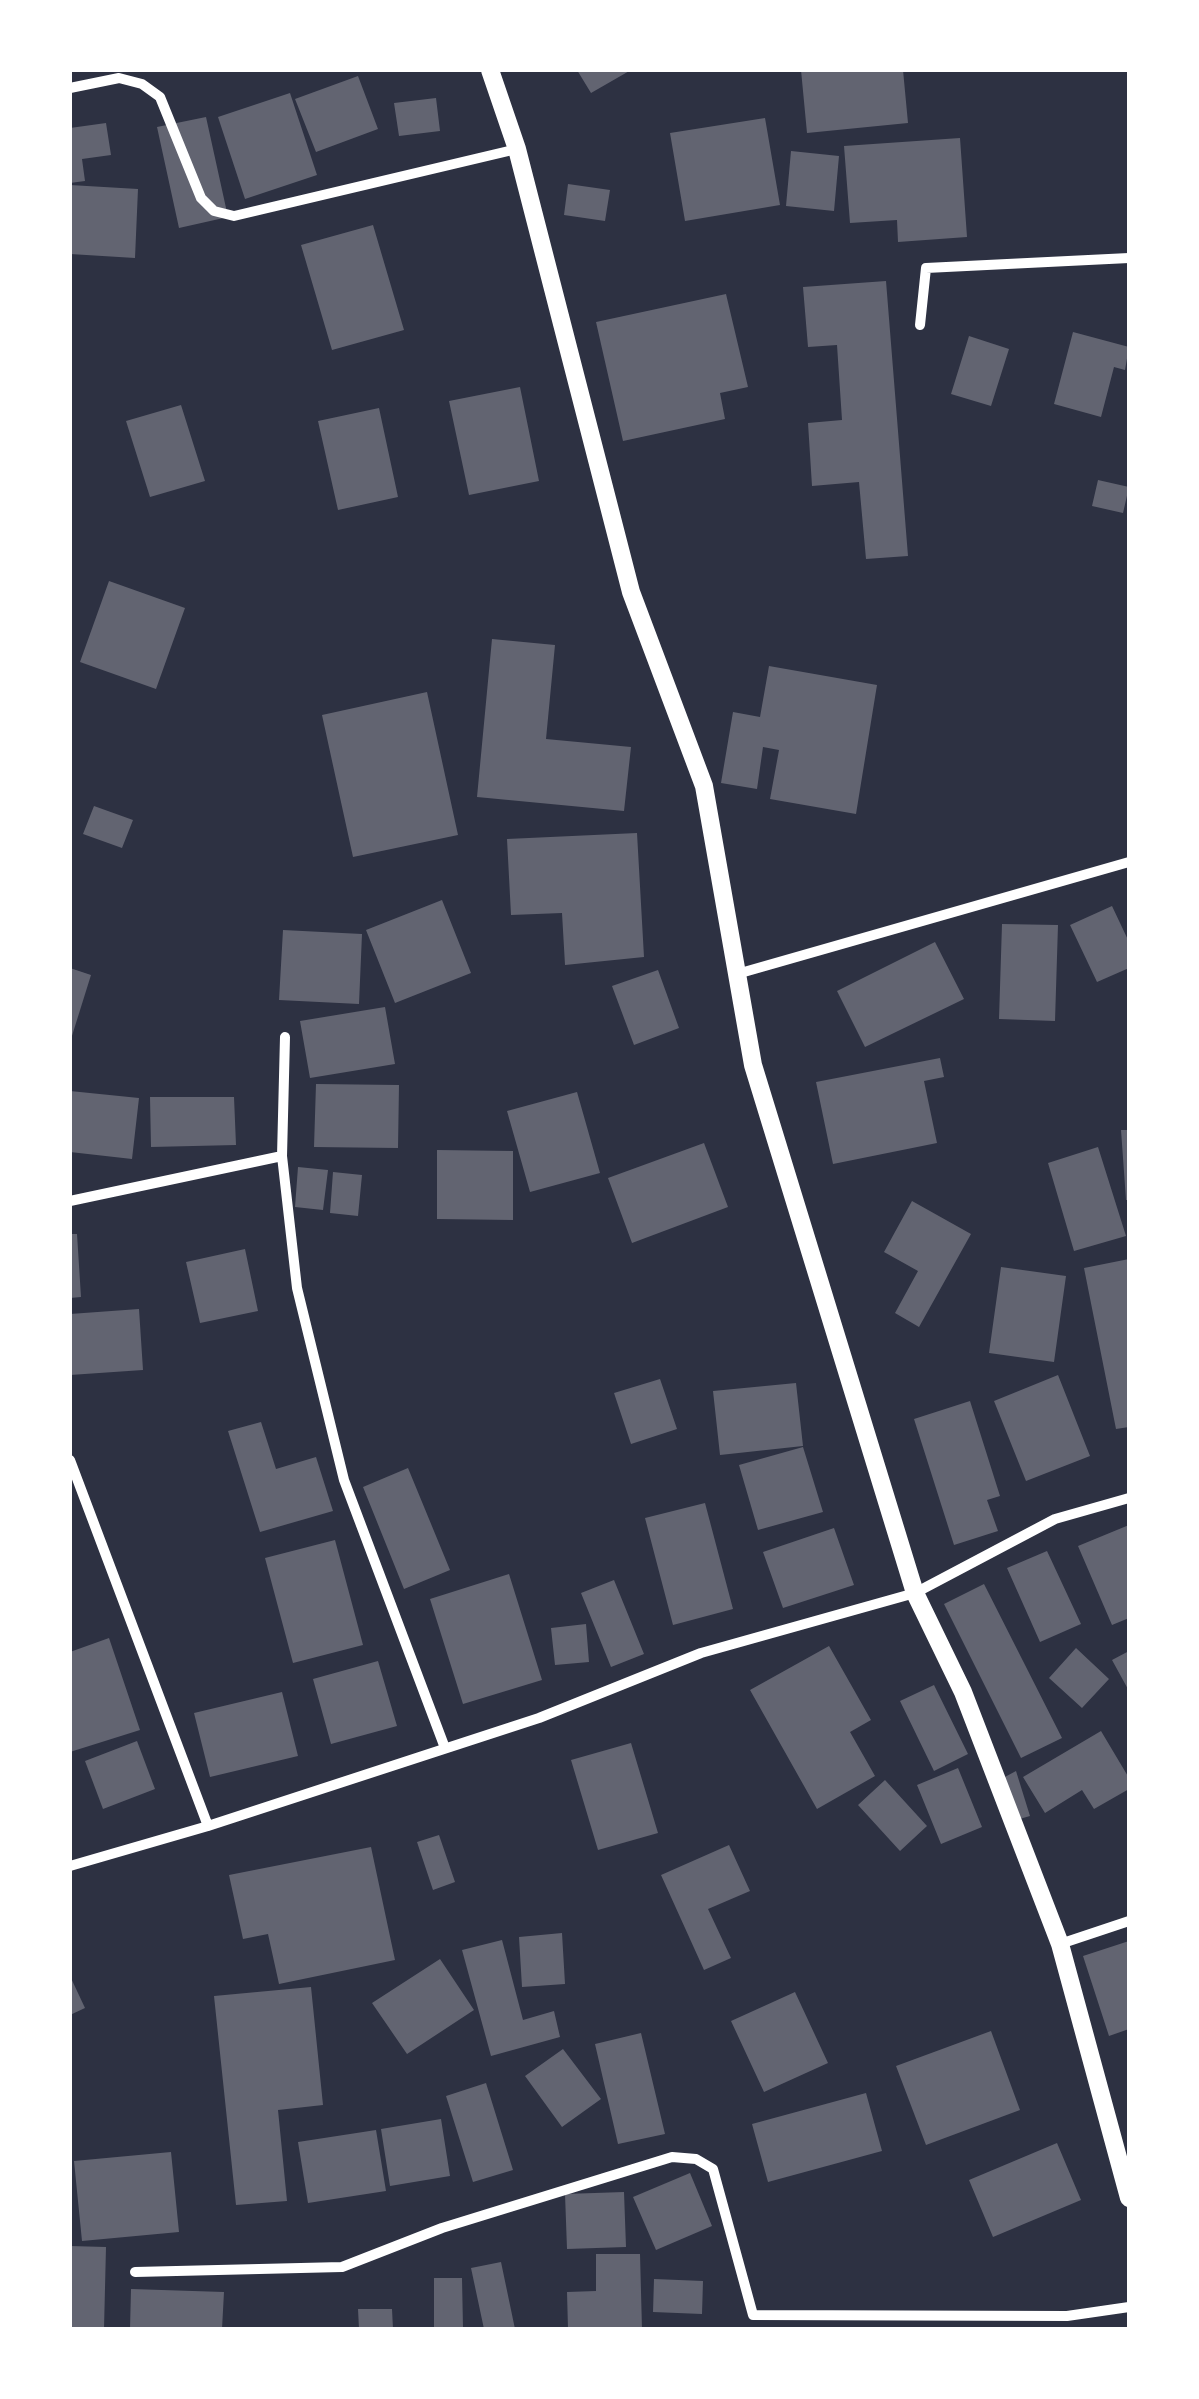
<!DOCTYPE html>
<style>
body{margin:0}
#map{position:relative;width:1199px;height:2399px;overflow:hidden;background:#2d3142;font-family:Montserrat,sans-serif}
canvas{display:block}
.frame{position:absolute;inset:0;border:72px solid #fff;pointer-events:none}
</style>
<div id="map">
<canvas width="1199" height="2399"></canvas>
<div class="frame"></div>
</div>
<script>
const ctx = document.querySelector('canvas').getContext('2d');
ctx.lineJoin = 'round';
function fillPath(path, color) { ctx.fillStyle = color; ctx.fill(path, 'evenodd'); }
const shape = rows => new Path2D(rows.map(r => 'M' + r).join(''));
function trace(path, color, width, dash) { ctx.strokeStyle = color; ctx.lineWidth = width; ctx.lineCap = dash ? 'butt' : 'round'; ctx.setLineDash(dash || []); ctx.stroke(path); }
fillPath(shape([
 [577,70,631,70,591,93],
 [801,70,903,70,908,123,807,133],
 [358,76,378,129,316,152,295,99],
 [290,93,317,175,245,199,218,117],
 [436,98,440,131,399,136,394,103],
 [206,117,228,217,179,228,157,127],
 [765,118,780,205,685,221,670,133],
 [106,123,111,155,82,159,85,181,70,183,70,128],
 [960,138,967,237,898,242,897,220,850,223,844,146],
 [791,151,839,156,834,211,786,206],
 [568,184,610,190,605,221,564,215],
 [70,185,138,189,135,258,70,254],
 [373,225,404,330,332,350,301,245],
 [886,281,908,556,866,559,859,482,812,486,808,423,842,420,837,345,808,347,803,287],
 [726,294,748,387,720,393,725,419,623,441,596,322],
 [1073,332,1129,347,1125,370,1114,367,1101,417,1054,404],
 [969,336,1009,349,991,406,951,394],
 [520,387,539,481,469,495,449,401],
 [181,405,205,481,150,497,126,421],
 [379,408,398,497,338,510,318,421],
 [1098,480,1129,487,1123,513,1092,506],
 [109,581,185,608,156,689,80,662],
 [492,639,555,645,546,739,631,747,624,811,477,797],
 [769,666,877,685,856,814,770,799,779,750,763,747,757,789,721,783,733,712,760,717],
 [427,692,458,835,353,857,322,715],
 [94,806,133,820,122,848,83,834],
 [637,833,644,957,565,965,562,913,511,915,507,839],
 [442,900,471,973,395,1003,366,930],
 [1112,906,1129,942,1129,968,1097,982,1070,925],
 [1002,924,1058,925,1055,1021,999,1019],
 [283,930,362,934,359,1004,279,1000],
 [935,942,964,999,865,1047,837,991],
 [70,968,91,975,71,1039,70,1039],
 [658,970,679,1028,634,1045,612,986],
 [385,1007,395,1064,310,1078,300,1021],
 [940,1058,944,1077,924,1081,937,1143,833,1164,816,1082],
 [316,1084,399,1085,398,1148,314,1147],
 [70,1091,139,1098,132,1159,70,1152],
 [577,1092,600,1173,530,1192,507,1111],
 [150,1097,234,1097,236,1145,151,1147],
 [1121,1130,1129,1130,1129,1200,1126,1200],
 [704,1143,728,1207,632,1243,608,1178],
 [1098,1147,1126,1236,1074,1251,1048,1163],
 [437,1150,513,1151,513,1220,437,1219],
 [298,1167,328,1170,323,1210,295,1207],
 [333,1172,362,1175,358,1216,330,1213],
 [912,1201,971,1234,919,1327,895,1313,918,1271,884,1252],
 [70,1234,77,1234,81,1297,70,1298],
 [245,1249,258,1311,200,1323,186,1262],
 [1129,1259,1129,1427,1116,1429,1084,1268],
 [1001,1267,1066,1276,1054,1362,989,1353],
 [139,1309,143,1370,70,1375,70,1314],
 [1058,1375,1090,1456,1026,1481,994,1401],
 [660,1379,677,1429,631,1444,614,1393],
 [796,1383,803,1446,720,1455,713,1391],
 [970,1401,1000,1496,987,1500,998,1531,954,1545,914,1419],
 [261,1422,276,1469,316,1457,333,1511,260,1532,228,1431],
 [803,1447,823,1512,758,1530,739,1465],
 [408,1468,450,1570,404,1589,363,1487],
 [705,1503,733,1609,673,1625,645,1518],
 [1129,1525,1129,1618,1112,1625,1078,1546],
 [834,1528,854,1585,783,1608,763,1552],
 [335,1540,363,1645,293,1663,265,1558],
 [1047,1551,1081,1624,1040,1642,1007,1568],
 [509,1574,542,1680,463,1704,430,1599],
 [614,1580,644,1654,611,1667,581,1593],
 [984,1584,1062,1738,1021,1758,944,1604],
 [586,1624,589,1662,555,1665,551,1628],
 [109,1638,140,1730,70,1752,70,1652],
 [829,1646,871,1720,850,1732,875,1776,817,1809,750,1690],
 [1076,1648,1109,1679,1082,1708,1049,1678],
 [1129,1651,1129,1691,1112,1660],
 [378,1661,397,1726,331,1744,313,1679],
 [934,1685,968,1754,934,1771,900,1701],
 [282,1692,298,1756,210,1777,194,1713],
 [1101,1731,1129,1778,1129,1789,1094,1809,1082,1790,1045,1813,1023,1777],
 [137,1741,155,1789,103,1809,85,1761],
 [631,1743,658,1833,598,1850,571,1760],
 [958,1768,982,1827,941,1844,917,1785],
 [1016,1771,1030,1816,1016,1820,1003,1778],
 [885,1780,927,1826,900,1851,858,1805],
 [439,1835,455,1882,433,1890,417,1842],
 [729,1845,750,1891,708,1909,731,1958,704,1970,661,1875],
 [371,1847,395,1960,279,1984,268,1934,243,1939,229,1875],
 [562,1933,565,1984,522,1987,519,1937],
 [502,1940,523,2020,554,2011,560,2037,491,2056,462,1950],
 [1129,1941,1129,2029,1109,2036,1083,1956],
 [440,1959,474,2010,407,2054,372,2003],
 [70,1976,85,2008,70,2015],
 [311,1987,323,2105,278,2110,287,2201,236,2205,214,1996],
 [795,1992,828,2063,764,2092,731,2021],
 [991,2031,1020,2110,926,2145,896,2066],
 [641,2033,665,2134,618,2144,595,2044],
 [563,2049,601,2099,562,2127,525,2076],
 [486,2083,513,2170,473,2182,446,2096],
 [866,2093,882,2151,768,2182,752,2124],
 [441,2119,450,2176,390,2186,381,2129],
 [376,2130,386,2191,308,2203,298,2142],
 [1057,2143,1081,2200,993,2237,969,2180],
 [171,2152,179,2232,82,2241,74,2161],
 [690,2173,712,2226,656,2250,633,2197],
 [624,2192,626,2247,567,2249,565,2194],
 [70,2246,106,2247,104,2329,70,2329],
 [596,2254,640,2254,642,2329,568,2329,567,2292,596,2291],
 [501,2262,515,2329,484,2329,471,2268],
 [434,2278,462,2278,463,2328,434,2328],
 [654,2279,703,2281,702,2314,653,2312],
 [131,2289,224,2292,222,2329,130,2329],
 [358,2309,392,2309,393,2329,359,2329]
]), '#626471');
trace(shape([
 [70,88,119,78,142,84,160,97,201,198,214,211,234,216,517,149],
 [920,325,926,268,1129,258],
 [737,974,1129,862],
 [285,1037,282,1156,297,1288,344,1480,445,1748],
 [70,1201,282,1156],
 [70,1460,208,1826],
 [70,1866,208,1826,539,1718,701,1653,915,1593,1055,1519,1129,1498],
 [1060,1944,1129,1921],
 [135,2272,342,2267,442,2228,672,2157,696,2159,713,2169,753,2315,1067,2316,1129,2307]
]), '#fff', 10);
trace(shape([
 [490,70,517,149,631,592,704,786,753,1065,915,1593,963,1692,1060,1944,1129,2198]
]), '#fff', 18);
</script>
